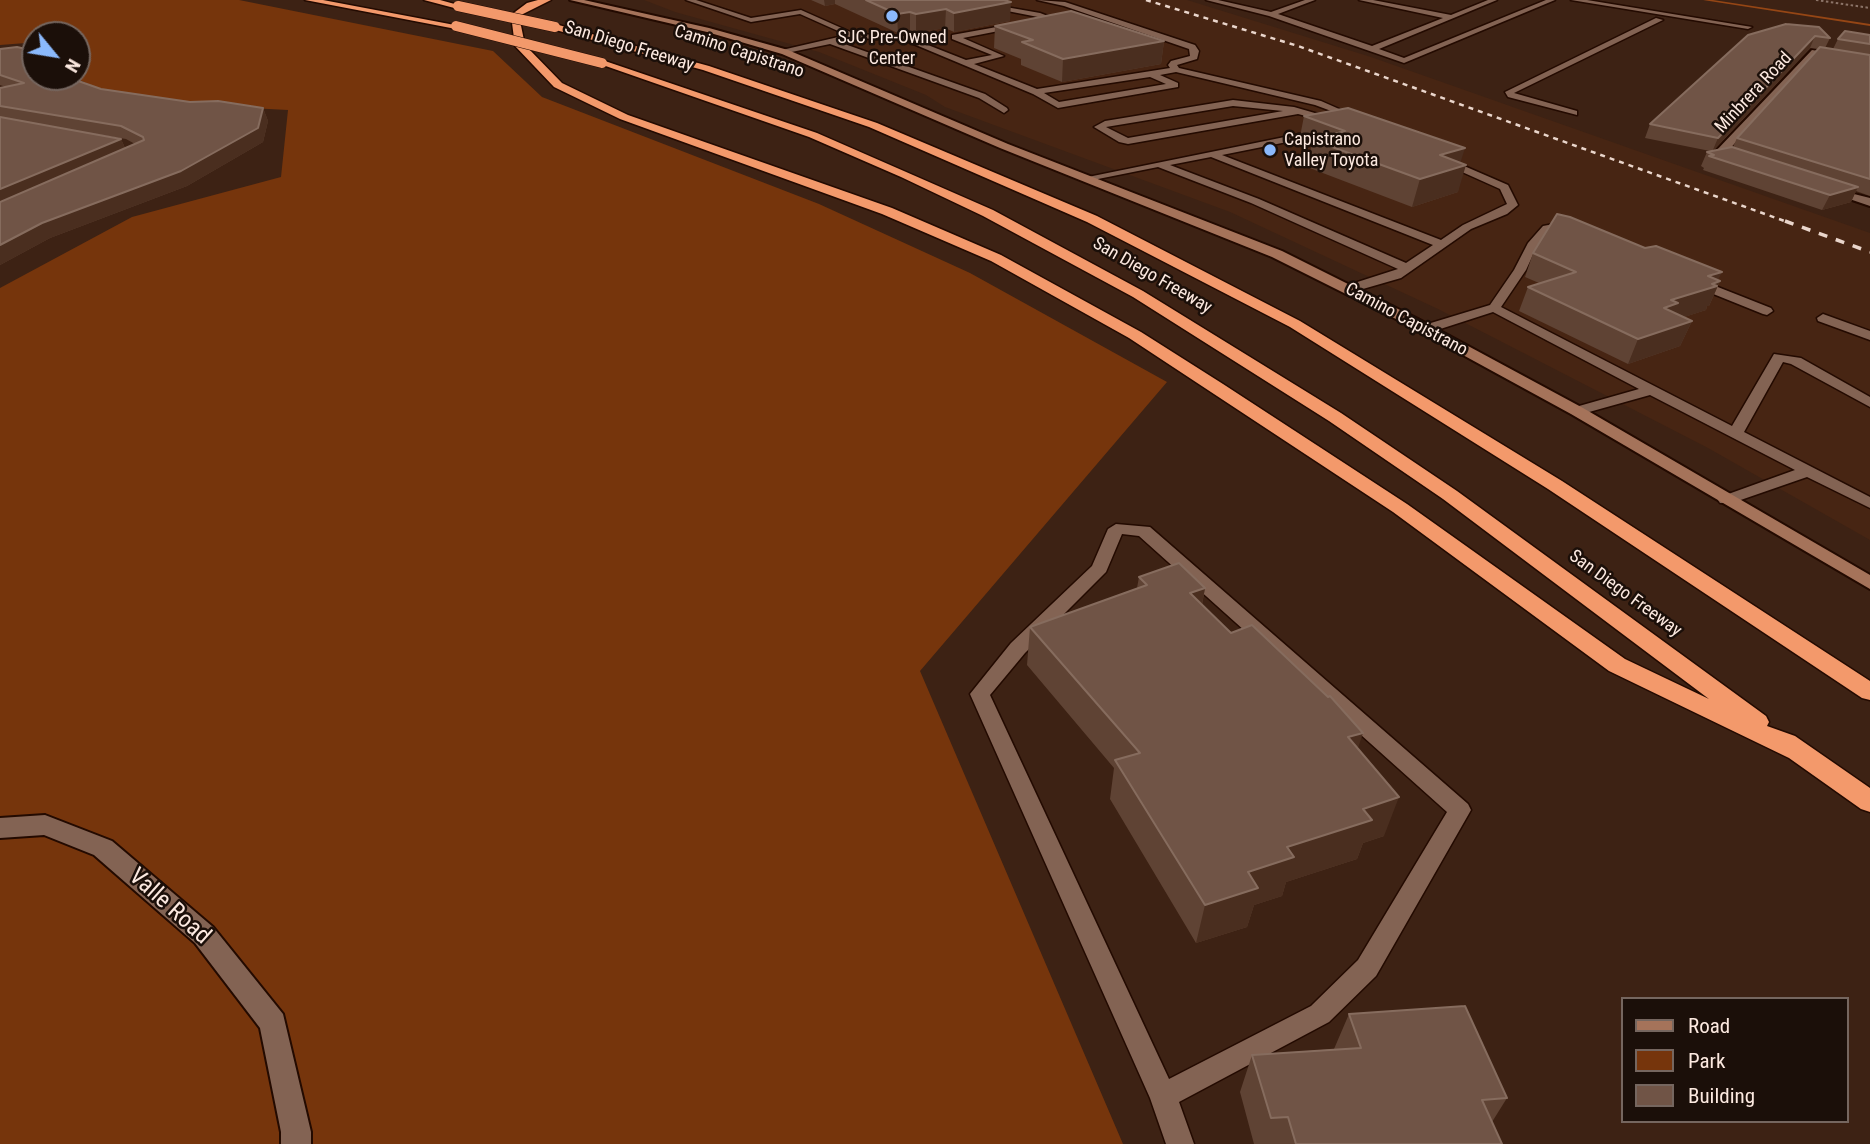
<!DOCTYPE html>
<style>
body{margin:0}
#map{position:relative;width:1870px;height:1144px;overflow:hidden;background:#3d2214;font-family:"Roboto Condensed",sans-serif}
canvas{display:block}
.legend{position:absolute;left:1621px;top:997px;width:228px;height:126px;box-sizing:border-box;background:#1b0f09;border:2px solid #75665f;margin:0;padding:9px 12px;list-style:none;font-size:21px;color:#fce9e0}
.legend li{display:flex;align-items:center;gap:14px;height:35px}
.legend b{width:35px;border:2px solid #75665f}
.north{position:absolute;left:21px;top:21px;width:70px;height:70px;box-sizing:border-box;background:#1b0f09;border:2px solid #75665f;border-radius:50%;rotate:120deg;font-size:19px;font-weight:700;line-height:28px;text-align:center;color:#fce9e0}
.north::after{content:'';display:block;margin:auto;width:24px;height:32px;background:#8bb9fc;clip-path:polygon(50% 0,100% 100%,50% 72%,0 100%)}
</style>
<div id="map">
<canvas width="1870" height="1144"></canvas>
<ul class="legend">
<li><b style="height:9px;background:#a5735a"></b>Road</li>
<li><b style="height:19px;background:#76350c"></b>Park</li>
<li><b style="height:19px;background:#705446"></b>Building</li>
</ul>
<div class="north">N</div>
</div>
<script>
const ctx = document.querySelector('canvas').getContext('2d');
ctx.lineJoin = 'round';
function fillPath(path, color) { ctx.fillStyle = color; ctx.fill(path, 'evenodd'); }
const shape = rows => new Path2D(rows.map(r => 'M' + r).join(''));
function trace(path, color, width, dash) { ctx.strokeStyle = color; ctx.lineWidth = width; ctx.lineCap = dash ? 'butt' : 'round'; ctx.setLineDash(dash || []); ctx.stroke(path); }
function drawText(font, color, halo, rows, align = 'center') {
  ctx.font = font + ' "Roboto Condensed",sans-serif'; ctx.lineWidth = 5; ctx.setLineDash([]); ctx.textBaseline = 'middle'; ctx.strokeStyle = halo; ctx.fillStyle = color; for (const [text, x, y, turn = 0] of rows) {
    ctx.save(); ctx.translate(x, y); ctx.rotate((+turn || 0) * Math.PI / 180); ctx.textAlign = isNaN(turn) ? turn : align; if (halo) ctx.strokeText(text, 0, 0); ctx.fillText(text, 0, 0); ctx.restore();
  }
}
fillPath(shape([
 [644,0,1187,0,1371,57,1870,233,1870,540,1708,448,1438,309,1230,212,945,107,926,95,819,52,675,12]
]), '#472513');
fillPath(shape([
 [0,0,239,0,493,51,542,97,819,204,970,273,1167,382,920,671,1123,1144,0,1144,0,288,132,217,281,177,288,110,173,104,104,91,73,77,77,77,77,35,35,35,35,50,26,43,0,45]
]), '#76350c');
fillPath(shape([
 [1703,0,1713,0,1870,24,1870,26,1703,0]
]), '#954615');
const service = shape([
 [686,0,696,0,751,18,801,10,855,34,905,36,966,60,992,55,952,39,952,35,1019,23,1019,27,963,38,1004,56,974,64,1037,89,1170,68,1168,65,1171,61,1190,56,1189,49,1064,6,1037,0,1065,2,1195,45,1199,51,1197,59,1177,65,1179,68,1321,101,1346,112,1342,115,1315,105,1176,72,1160,75,1178,83,1178,87,1058,108,1033,94,904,40,854,38,839,42,985,94,1007,108,1008,110,1004,113,979,98,830,44,782,54,782,50,847,35,800,14,751,22,686,0],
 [1150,77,1166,84,1059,102,1044,93,1150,77],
 [951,0,966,0,1040,13,1069,24,1065,26,1038,17,951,0],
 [1206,0,1218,0,1271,12,1305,0,1315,0,1278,14,1372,46,1443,18,1359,0,1373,0,1451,15,1488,0,1497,0,1379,49,1404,58,1546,0,1555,0,1404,63,1269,16,1206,0],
 [1571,0,1587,0,1752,27,1748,29,1571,0],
 [1656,18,1663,20,1514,93,1577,111,1577,115,1508,97,1505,92,1656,18],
 [1233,100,1294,107,1339,120,1334,123,1298,114,1128,144,1119,142,1094,127,1105,121,1233,100],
 [1233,106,1283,111,1128,138,1106,127,1233,106],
 [1324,129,1329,132,1327,134,1222,155,1441,240,1463,225,1507,204,1500,189,1442,163,1442,159,1448,159,1508,185,1518,205,1507,214,1471,229,1401,278,1349,293,1343,289,1345,286,1398,269,1251,203,1158,167,1088,181,1083,178,1324,129],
 [1211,157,1433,245,1406,263,1259,199,1170,165,1211,157],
 [1559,223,1575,230,1569,233,1558,230,1551,231,1537,246,1526,270,1501,307,1732,426,1774,354,1801,358,1870,397,1870,407,1791,364,1783,362,1744,432,1870,497,1870,508,1807,477,1732,503,1720,503,1718,500,1720,497,1795,470,1650,395,1582,414,1572,414,1570,411,1572,408,1639,389,1493,312,1431,332,1421,332,1421,326,1490,305,1514,270,1528,243,1543,226,1559,223],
 [1695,278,1771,308,1773,311,1767,315,1763,314,1691,285,1691,279,1695,278],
 [1823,314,1870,331,1870,340,1818,321,1817,318,1823,314],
 [1116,524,1150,527,1468,804,1471,810,1376,976,1329,1022,1179,1102,1194,1144,1166,1144,1150,1098,970,694,1011,643,1092,566,1108,529,1116,524],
 [1122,534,1139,536,1447,812,1358,960,1311,1006,1169,1079,990,695,1025,653,1106,572,1122,534]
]);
const minor = shape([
 [1812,50,1870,60,1870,66,1814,56,1726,153,1738,157,1738,161,1715,156,1715,152,1812,50],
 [1826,187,1870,198,1870,206,1826,191,1826,187],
 [45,815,112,841,213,927,283,1014,311,1132,311,1144,281,1144,281,1132,260,1028,195,943,94,855,44,835,0,838,0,818,45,815]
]);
const secondary = shape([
 [570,0,584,0,709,28,788,50,1008,144,1282,251,1418,319,1583,408,1870,575,1870,589,1571,414,1408,325,1272,257,1000,148,782,54,707,32,570,0]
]);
const motorway = shape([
 [305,0,323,0,460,26,456,29,305,0],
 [424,0,440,0,462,6,458,9,424,0],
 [538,0,551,0,519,16,525,45,562,83,628,115,892,208,1001,255,1141,332,1223,384,1407,504,1625,659,1709,699,1443,499,1329,421,1133,297,983,216,901,177,809,137,597,63,605,61,817,133,993,210,1143,291,1341,413,1457,491,1766,716,1769,722,1767,726,1795,736,1870,788,1870,812,1861,809,1789,758,1609,671,1393,512,1129,338,991,261,882,214,620,119,554,87,515,46,511,15,527,3,538,0],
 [555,24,709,66,877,123,1097,216,1300,321,1562,481,1870,681,1870,700,1862,698,1548,489,1290,327,1087,222,869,127,703,70,552,29,552,25,555,24]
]);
trace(service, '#230a00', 3);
trace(minor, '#230a00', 4);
trace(secondary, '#230a00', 4);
trace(motorway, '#230a00', 3);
trace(shape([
 [1816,0,1870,8]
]), '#8c7468', 2, [2.5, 2.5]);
fillPath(service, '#836353');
fillPath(minor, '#836353');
fillPath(secondary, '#a5735a');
fillPath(motorway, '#f3996b');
trace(shape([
 [1146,0,1298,46,1790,223]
]), '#e9d5cb', 2.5, [5, 5]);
trace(shape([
 [1785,221,1870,252]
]), '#e9d5cb', 3.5, [9, 9]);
const motorwayBridge = shape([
 [458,6,555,27],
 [456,26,602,63]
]);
trace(motorwayBridge, '#230a00', 11, []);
trace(motorwayBridge, '#f3996b', 10);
fillPath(shape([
 [811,0,1004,0,1010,21,954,32,945,28,916,33,910,31,898,33,835,4,825,6],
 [1786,24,1830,38,1825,48,1833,49,1838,39,1870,35,1870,196,1856,191,1851,202,1822,210,1703,170,1704,168,1701,166,1707,152,1710,151,1645,138,1650,124],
 [1810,48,1818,49,1737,138,1733,147,1713,151],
 [995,26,1164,41,1161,64,1062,82,1021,65,1021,59,994,48],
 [0,49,35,77,101,89,190,102,263,108,268,121,263,142,187,186,50,238,0,265,0,88,6,87,0,85],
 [89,133,126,139,135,144,125,148,121,139],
 [1304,116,1461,163,1458,192,1412,207,1307,167,1311,147,1299,142],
 [1533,253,1718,280,1720,281,1709,306,1707,306,1706,310,1684,317,1692,321,1680,346,1628,364,1519,311,1528,287,1539,283,1525,277],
 [1139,577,1205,588,1202,605,1231,633,1358,748,1384,836,1363,843,1357,859,1286,882,1282,896,1254,905,1247,927,1196,943,1110,799,1114,768,1027,665,1030,627,1137,588],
 [1349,1014,1507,1098,1492,1122,1502,1144,1254,1144,1240,1092,1252,1055,1334,1049]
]), '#5f4334');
fillPath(shape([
 [824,0,835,0,835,4,825,6],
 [1011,2,1010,21,954,32,954,13],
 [946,9,945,28,916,33,916,14],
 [910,12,910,31,898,33,897,14],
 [1815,36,1810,48,1712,152,1718,138],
 [1164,41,1161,64,1062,82,1063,59],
 [263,108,268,121,263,142,187,186,50,238,0,265,0,245],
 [121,139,127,153,0,207,0,189],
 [1465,148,1459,167,1466,165,1458,192,1412,207,1420,179,1440,155],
 [1858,187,1851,202,1822,210,1830,195],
 [1722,272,1717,282,1720,281,1709,306,1707,306,1706,310,1669,322,1664,308,1671,300,1708,276],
 [1692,321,1680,346,1628,364,1638,339],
 [1205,588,1198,625,1190,593],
 [1363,733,1350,772,1348,737],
 [1399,797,1384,836,1363,843,1357,859,1286,882,1282,896,1254,905,1247,927,1196,943,1205,905,1248,872,1287,847,1363,809]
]), '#4a2e1f');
const building = shape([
 [866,0,1004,0,1011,2,954,13,946,9,916,14,910,12,897,14,866,0],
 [1071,11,1164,41,1063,59,1022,42,1033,40,995,26,1071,11],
 [1786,24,1819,27,1830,38,1815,36,1718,138,1650,124,1748,35,1786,24],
 [1845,31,1870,35,1870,44,1838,39,1845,31],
 [17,47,26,49,35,56,35,77,67,77,101,89,190,102,218,101,263,108,258,128,181,171,42,223,0,245,0,202,144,140,143,137,121,126,0,106,0,88,24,83,0,75,0,49,17,47],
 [1820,47,1870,55,1870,179,1737,138,1820,47],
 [1348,108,1465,148,1440,155,1466,165,1420,179,1313,140,1345,131,1304,116,1348,108],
 [0,117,121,139,0,189,0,117],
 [1732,147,1858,187,1830,195,1709,156,1714,155,1707,152,1732,147],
 [1557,214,1570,217,1645,248,1656,246,1722,272,1708,276,1720,281,1712,284,1717,286,1671,300,1678,303,1664,308,1692,321,1638,339,1528,287,1576,272,1533,253,1557,214],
 [1179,563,1205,588,1190,593,1231,633,1252,625,1328,697,1330,696,1363,733,1348,737,1399,797,1363,809,1372,820,1287,847,1294,857,1248,872,1258,888,1205,905,1115,760,1140,753,1030,627,1147,585,1139,577,1179,563],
 [1465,1006,1507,1098,1482,1100,1502,1144,1296,1144,1288,1117,1271,1118,1252,1055,1361,1048,1349,1014,1465,1006]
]);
fillPath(building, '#705446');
trace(building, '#866c5e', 2);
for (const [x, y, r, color] of [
 [892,16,7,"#8bb9fc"],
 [1270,150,7,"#8bb9fc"]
]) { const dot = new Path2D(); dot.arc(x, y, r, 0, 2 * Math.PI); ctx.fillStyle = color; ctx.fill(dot); trace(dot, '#1b0f09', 2.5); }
drawText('18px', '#fce9e0', '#1b0f09', [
 ["SJC Pre-Owned",892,38],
 ["Center",892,59],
 ["Capistrano",1284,140,"left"],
 ["Valley Toyota",1284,161,"left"]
]);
drawText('18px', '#fce9e0', '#1b0f09', [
 ["San Diego Freeway",629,47,17],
 ["Camino Capistrano",739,52,18],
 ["Minbrera Road",1754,93,-47],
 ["San Diego Freeway",1152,276,30],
 ["Camino Capistrano",1406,320,28],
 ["San Diego Freeway",1625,594,36]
]);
drawText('24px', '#fce9e0', '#1b0f09', [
 ["Valle Road",169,907,42]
]);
</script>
